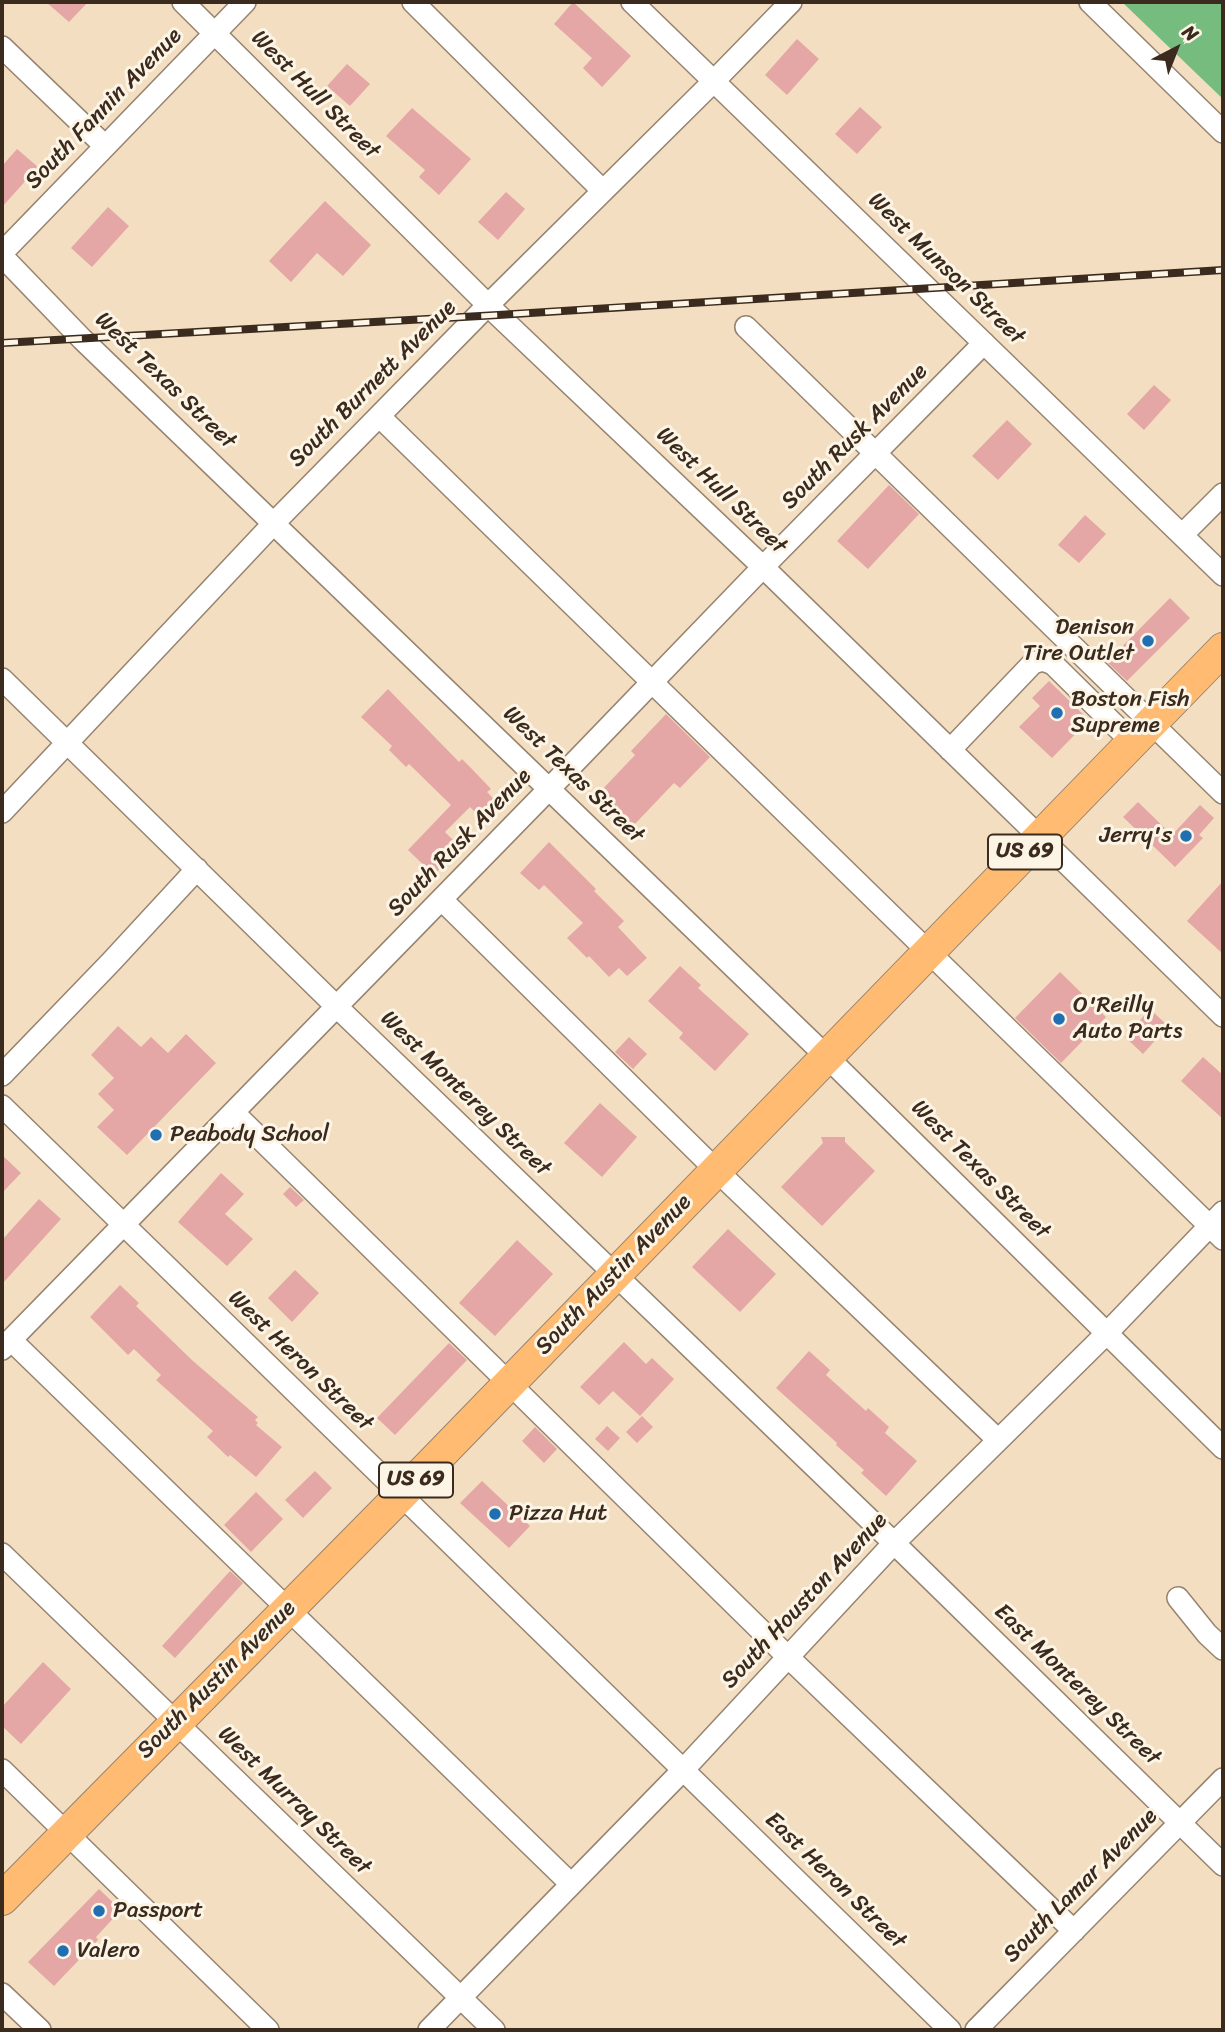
<!DOCTYPE html>
<style>
body{margin:0}
#map{position:relative;width:1225px;height:2032px;overflow:hidden;background:#f3dec1;font-family:Sriracha,sans-serif}
canvas{display:block}
.frame{position:absolute;inset:0;border:4px solid #3b2a1e;pointer-events:none}
.north{position:absolute;left:1141px;top:14px;width:70px;height:70px;-webkit-text-stroke:5px #fcf5e5;paint-order:stroke;rotate:42deg;font-size:19px;font-weight:700;line-height:28px;text-align:center;color:#3b2a1e}
.north::after{content:'';display:block;margin:auto;width:24px;height:32px;background:#3b2a1e;clip-path:polygon(50% 0,100% 100%,50% 72%,0 100%)}
</style>
<div id="map">
<canvas width="1225" height="2032"></canvas>
<div class="frame"></div>
<div class="north">N</div>
</div>
<script>
const ctx = document.querySelector('canvas').getContext('2d');
ctx.lineJoin = 'round';
function fillPath(path, color) { ctx.fillStyle = color; ctx.fill(path, 'evenodd'); }
const shape = rows => new Path2D(rows.map(r => 'M' + r).join(''));
function trace(path, color, width, dash) { ctx.strokeStyle = color; ctx.lineWidth = width; ctx.lineCap = dash ? 'butt' : 'round'; ctx.setLineDash(dash || []); ctx.stroke(path); }
function drawText(font, color, halo, rows, align = 'center') {
  ctx.font = font + ' Sriracha,sans-serif'; ctx.lineWidth = 6; ctx.setLineDash([]); ctx.textBaseline = 'middle'; ctx.strokeStyle = halo; ctx.fillStyle = color; for (const [text, x, y, turn = 0] of rows) {
    ctx.save(); ctx.translate(x, y); ctx.rotate((+turn || 0) * Math.PI / 180); ctx.textAlign = isNaN(turn) ? turn : align; if (halo) ctx.strokeText(text, 0, 0); ctx.fillText(text, 0, 0); ctx.restore();
  }
}
fillPath(shape([
 [1122,2,1223,2,1223,99]
]), '#76bc7f');
fillPath(shape([
 [46,2,88,2,69,22],
 [573,2,631,56,602,87,583,68,592,58,554,24],
 [797,39,819,59,787,95,765,75],
 [347,64,370,84,350,106,327,86],
 [860,107,882,127,857,154,835,134],
 [412,108,471,159,439,195,419,177,425,170,386,136],
 [17,149,38,167,2,207,2,166],
 [506,192,525,209,498,240,478,222],
 [325,201,371,245,343,276,317,253,291,282,269,261],
 [108,207,129,226,92,267,71,248],
 [1154,385,1171,400,1144,430,1127,414],
 [1007,420,1032,444,998,480,972,456],
 [889,485,919,514,868,569,837,541],
 [1085,515,1106,534,1079,563,1058,545],
 [1170,598,1190,618,1127,681,1107,662],
 [1049,681,1089,720,1052,758,1019,727,1040,706,1032,698],
 [388,689,459,762,462,759,472,769,491,789,487,792,495,800,479,816,470,807,445,832,460,847,434,875,408,850,451,805,409,764,406,767,389,750,392,746,361,717],
 [666,714,710,757,680,788,674,783,633,826,599,793,635,755,631,751],
 [1138,802,1172,835,1200,805,1214,818,1199,835,1203,838,1175,867,1123,817],
 [549,842,596,889,594,891,624,921,618,927,647,958,627,976,619,968,609,977,589,956,587,958,567,938,583,923,544,885,539,890,520,873],
 [1223,881,1223,954,1187,921],
 [680,966,701,985,698,988,749,1034,715,1071,679,1038,683,1033,648,1001],
 [1060,972,1106,1017,1061,1063,1015,1018],
 [1150,1009,1168,1026,1143,1054,1125,1037],
 [118,1026,141,1047,151,1037,168,1053,186,1034,216,1063,127,1155,97,1127,114,1110,98,1094,114,1078,91,1055],
 [629,1037,647,1054,633,1069,615,1052],
 [1203,1057,1223,1075,1223,1119,1181,1081],
 [600,1103,637,1137,602,1177,564,1143],
 [821,1137,845,1137,845,1142,875,1171,822,1226,781,1187,823,1143],
 [2,1155,21,1173,2,1193],
 [221,1173,244,1194,225,1214,253,1239,227,1266,178,1222],
 [290,1187,304,1200,296,1207,283,1194],
 [39,1199,61,1219,2,1284,2,1240],
 [728,1229,776,1274,740,1312,692,1267],
 [517,1240,553,1274,495,1336,459,1303],
 [295,1270,319,1293,292,1322,268,1298],
 [120,1285,139,1303,136,1306,193,1361,258,1417,255,1420,258,1423,256,1425,282,1447,256,1477,230,1455,228,1457,207,1437,213,1431,156,1380,161,1375,134,1349,128,1355,90,1317],
 [624,1342,646,1364,652,1358,674,1379,640,1416,613,1391,599,1405,580,1387],
 [449,1343,467,1360,395,1435,377,1418],
 [809,1351,830,1370,826,1375,866,1411,868,1408,889,1427,885,1433,917,1461,886,1496,861,1473,864,1470,836,1445,837,1443,776,1388],
 [642,1416,653,1427,637,1443,626,1432],
 [607,1426,620,1438,608,1451,595,1439],
 [535,1427,557,1449,544,1463,522,1441],
 [315,1471,332,1488,303,1518,285,1500],
 [482,1481,530,1526,509,1548,460,1503],
 [256,1492,283,1519,251,1552,224,1525],
 [230,1571,243,1583,175,1658,162,1646],
 [43,1662,71,1689,21,1744,2,1726,2,1707],
 [99,1889,121,1910,96,1937,98,1940,54,1986,28,1962]
]), '#e4a7a6');
const minor = shape([
 [183,2,498,315,763,567,1223,1016],
 [413,2,603,191],
 [632,2,1223,575],
 [1090,2,1223,132],
 [2,47,105,146],
 [2,253,245,2],
 [2,256,82,339,826,1056,1223,1448],
 [746,327,1223,793],
 [379,416,1223,1239],
 [1182,535,1223,494],
 [2,679,337,1007,894,1543,1223,1865],
 [950,750,1033,663,1043,660,1053,664,1132,742],
 [2,812,274,523,488,305,714,81,791,2],
 [442,900,716,1170,998,1440],
 [2,1075,111,962,197,869],
 [2,1106,950,2030],
 [234,1113,788,1657,1074,1931],
 [11,1340,571,1884],
 [2,1349,549,789,763,567,984,343],
 [2,1554,494,2030],
 [1178,1598,1207,1634,1223,1649],
 [2,1770,268,2030],
 [2,1994,40,2030],
 [429,2030,684,1769,894,1543,1107,1333,1223,1212],
 [976,2030,1223,1779]
]);
const highway = shape([
 [2,1899,401,1495,1223,649]
]);
trace(minor, '#978470', 24);
trace(highway, '#978470', 34);
trace(minor, '#fff', 21);
trace(highway, '#ffbb71', 32);
const rail = shape([
 [2,343,498,315,1223,270]
]);
trace(rail, '#3b2a1e', 8);
trace(rail, '#fcf5e5', 5, [16]);
for (const [x, y, r, color] of [
 [1148,641,7,"#1f6fb2"],
 [1057,713,7,"#1f6fb2"],
 [1186,836,7,"#1f6fb2"],
 [1059,1019,7,"#1f6fb2"],
 [156,1135,7,"#1f6fb2"],
 [495,1514,7,"#1f6fb2"],
 [99,1911,7,"#1f6fb2"],
 [63,1951,7,"#1f6fb2"]
]) { const dot = new Path2D(); dot.arc(x, y, r, 0, 2 * Math.PI); ctx.fillStyle = color; ctx.fill(dot); trace(dot, '#fcf5e5', 2.5); }
for (const [x, y, w] of [
 [1025,852,74],
 [416,1480,74]
]) { const box = new Path2D(); box.roundRect(x - w / 2, y - 17.5, w, 35, 5); ctx.fillStyle = '#fcf5e5'; ctx.fill(box); trace(box, '#3b2a1e', 2); }
drawText('bold 21px', '#3b2a1e', null, [
 ["US 69",1025,852],
 ["US 69",416,1480]
]);
drawText('23px', '#3b2a1e', '#fcf5e5', [
 ["West Hull Street",315,95,45],
 ["South Fannin Avenue",104,109,-46],
 ["West Munson Street",946,269,44],
 ["West Texas Street",165,381,44],
 ["South Burnett Avenue",373,384,-45],
 ["South Rusk Avenue",855,437,-45],
 ["West Hull Street",721,491,44],
 ["West Texas Street",573,775,44],
 ["South Rusk Avenue",460,843,-46],
 ["West Monterey Street",465,1094,44],
 ["West Texas Street",980,1170,45],
 ["South Austin Avenue",614,1275,-46],
 ["West Heron Street",300,1361,44],
 ["South Houston Avenue",805,1601,-47],
 ["South Austin Avenue",217,1680,-45],
 ["East Monterey Street",1077,1685,44],
 ["West Murray Street",294,1801,44],
 ["East Heron Street",835,1881,44],
 ["South Lamar Avenue",1081,1886,-45]
]);
drawText('23px', '#3b2a1e', '#fcf5e5', [
 ["Denison",1134,628,"right"],
 ["Tire Outlet",1134,654,"right"],
 ["Boston Fish",1071,700],
 ["Supreme",1071,726],
 ["Jerry's",1172,836,"right"],
 ["O'Reilly",1073,1006],
 ["Auto Parts",1073,1032],
 ["Peabody School",170,1135],
 ["Pizza Hut",509,1514],
 ["Passport",113,1911],
 ["Valero",77,1951]
], 'left');
</script>
